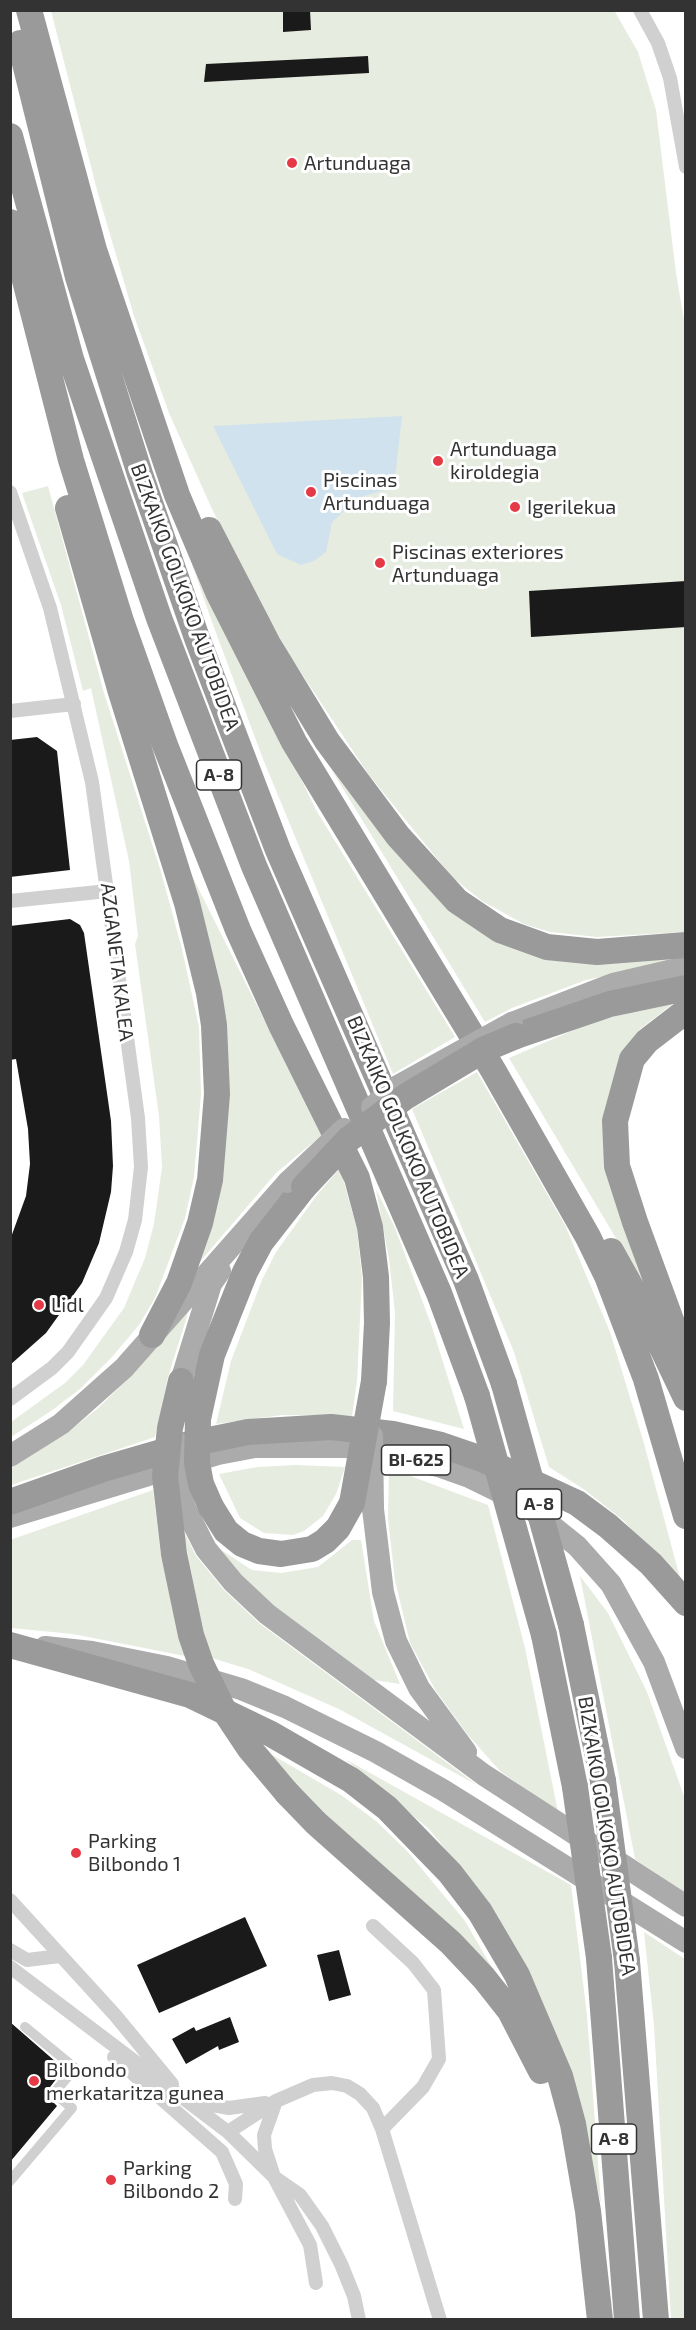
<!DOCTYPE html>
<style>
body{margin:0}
#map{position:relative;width:696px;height:2330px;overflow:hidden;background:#fff;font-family:"Exo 2",sans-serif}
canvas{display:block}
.frame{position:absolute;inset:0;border:12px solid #333;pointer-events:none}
</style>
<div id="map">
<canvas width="696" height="2330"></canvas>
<div class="frame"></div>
</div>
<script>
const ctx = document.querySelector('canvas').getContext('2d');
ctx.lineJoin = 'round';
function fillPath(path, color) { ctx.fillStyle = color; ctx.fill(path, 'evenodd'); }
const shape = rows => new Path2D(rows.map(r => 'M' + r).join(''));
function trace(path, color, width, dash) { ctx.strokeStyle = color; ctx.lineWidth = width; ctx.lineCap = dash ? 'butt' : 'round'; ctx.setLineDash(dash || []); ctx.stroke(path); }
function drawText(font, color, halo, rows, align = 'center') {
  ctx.font = font + ' "Exo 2",sans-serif'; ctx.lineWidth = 6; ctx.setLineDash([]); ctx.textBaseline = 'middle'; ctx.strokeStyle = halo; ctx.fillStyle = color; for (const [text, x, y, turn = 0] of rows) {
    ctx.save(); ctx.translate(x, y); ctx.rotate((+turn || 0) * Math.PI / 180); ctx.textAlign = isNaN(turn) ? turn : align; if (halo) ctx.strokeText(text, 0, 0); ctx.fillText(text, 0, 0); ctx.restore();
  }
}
fillPath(shape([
 [614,10,638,52,656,110,676,273,685,326,685,932,597,937,550,932,524,924,482,901,452,877,369,775,292,659,255,594,212,509,169,413,134,316,97,190,51,11],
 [154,454,239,651,316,810,455,1037,393,1074,263,759,212,622],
 [48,486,104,693,161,872,182,949,199,1027,201,1094,194,1177,185,1218,155,1298,139,1325,112,1357,80,1389,51,1411,11,1437,11,1422,65,1383,83,1365,124,1308,145,1258,154,1224,162,1167,159,1116,135,944,138,936,129,861,91,688,83,691,61,605,22,493],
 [291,703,505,940,662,956,671,959,664,964,586,980,512,1008,485,1022],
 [189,870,322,1135,276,1173,198,1264,221,1169],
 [678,1000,640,1029,624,1055,611,1091,649,1294,509,1058,590,1023],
 [477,1072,565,1225,610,1332,643,1440,683,1589,624,1521,585,1490,549,1467,514,1352,412,1109],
 [340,1168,357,1229,362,1278,357,1381,352,1416,282,1415,216,1424,231,1361,262,1280,276,1252,317,1195],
 [376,1189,395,1228,432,1327,464,1429,393,1411,395,1312,389,1259],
 [189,1310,168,1377,155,1437,11,1485,10,1469,67,1433,97,1409,132,1375],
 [295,1465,345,1467,336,1494,323,1516,304,1531,293,1535,264,1533,240,1518,219,1474,257,1467],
 [389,1468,488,1505,525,1648,558,1812,500,1771,468,1735,436,1691,410,1643,395,1580,388,1519],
 [153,1490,161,1556,185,1656,73,1634,11,1628,10,1540],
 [183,1530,196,1556,224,1590,259,1623,477,1785,339,1709,248,1669,212,1658,203,1631],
 [352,1540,361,1540,374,1621,400,1684,374,1680,274,1606,241,1575,221,1550,252,1570,281,1573,318,1567],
 [580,1576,608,1613,647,1692,685,1799,685,1893,635,1859],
 [262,1749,341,1795,376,1821,407,1851,465,1921,501,1983,323,1816],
 [345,1759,571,1885,587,2015,601,2203,575,2098,484,1897,429,1829],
 [644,1932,685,1959,685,2319,671,2319,654,2025]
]), '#e6ecdf');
fillPath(shape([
 [402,416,394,487,358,498,332,522,326,552,314,561,301,565,277,554,213,426]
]), '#cfe2ee');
fillPath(shape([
 [283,10,310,10,311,30,283,32],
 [368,56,369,73,204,82,206,64],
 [686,581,686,627,531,637,529,591],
 [37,737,57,751,70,870,10,877,10,740],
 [70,919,80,925,84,933,111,1121,113,1166,111,1192,99,1243,82,1283,46,1333,10,1365,10,1240,26,1196,30,1164,28,1129,16,1059,10,1060,10,926],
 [245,1917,267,1966,159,2013,137,1965],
 [339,1950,351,1995,329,2001,317,1955],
 [230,2017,239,2042,219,2050,218,2046,186,2064,172,2039,194,2027,196,2031],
 [10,2022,64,2069,47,2091,49,2098,57,2106,10,2162]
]), '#1a1a1a');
trace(shape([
 [10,2181,72,2108,54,2093,75,2068,25,2027]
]), '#d0d0d0', 10);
trace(shape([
 [640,10,658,43,670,78,686,167],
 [10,492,50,608,92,782,138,1118,141,1167,135,1220,126,1252,106,1298,68,1352,52,1368,10,1399],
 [10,711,74,704],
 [10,901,108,891],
 [10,1900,115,2015,172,2084],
 [373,1926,413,1963,434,1990,439,2059,423,2087,382,2129],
 [10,1950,27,1960,60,1956],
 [10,1967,228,2132,274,2177,300,2195,322,2226,341,2264,354,2296,359,2320],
 [114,2057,222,2152,236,2184,235,2199],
 [190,2101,229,2108,265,2103],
 [276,2101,264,2135,265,2149,274,2177,310,2245,316,2283],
 [228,2132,276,2101,313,2085,332,2083,347,2086,360,2094,373,2108,382,2129,440,2320]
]), '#d0d0d0', 14);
trace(shape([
 [512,1023,613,984,686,967],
 [181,1381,211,1284,220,1271],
 [10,1456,61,1424,124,1368,288,1182],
 [184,1506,206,1549,233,1582,267,1614,484,1775,686,1906],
 [373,1509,383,1592,396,1641,419,1688,466,1752],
 [10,1517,218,1454,255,1447,347,1447,438,1466,469,1477,526,1505,577,1546,611,1584,654,1662,686,1748],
 [45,1647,92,1652,167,1667,241,1689,285,1707,376,1752,443,1790,686,1942]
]), '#ababab', 22);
trace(shape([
 [29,10,94,250,177,495,218,592,294,742,493,1070,588,1237,607,1276,646,1379,686,1516],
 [20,43,78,277,140,474,197,638,278,850,466,1280,504,1384],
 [10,136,71,359,159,618,254,866,439,1293,477,1396],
 [10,222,71,460,121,621,165,745,238,930,281,1025,357,1178,370,1227,376,1277,377,1323,374,1381],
 [68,508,120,689,187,903,209,993,214,1025,217,1094,210,1180,200,1223,179,1283,152,1335],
 [209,530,268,644,327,741,398,836,457,901,500,930,547,947,597,952,686,945],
 [686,1011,647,1041,632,1059,615,1121,617,1166,635,1222,686,1361],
 [516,1036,610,1004,686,988],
 [611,1251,644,1310,686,1398],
 [198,1419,212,1355,245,1272,261,1242,304,1187],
 [10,1502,103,1469,189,1444,248,1432,331,1427,393,1434,441,1445,482,1459,577,1503,608,1526,651,1564,686,1603],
 [211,1507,226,1531,242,1544,259,1551,281,1554,312,1549,325,1541,338,1528,352,1503],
 [571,1625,603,1781],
 [544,1635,575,1787],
 [10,1645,190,1695,271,1734,351,1780,387,1808,450,1873,480,1912,517,1975,560,2076,573,2124,588,2211,600,2320],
 [287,1793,316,1823,451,1943,484,1978,510,2011,541,2071],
 [599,1958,627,2320],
 [627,1961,656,2320]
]), '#9a9a9a', 26);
trace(shape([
 [372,1107,398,1086,512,1023],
 [288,1182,344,1129],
 [372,1436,373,1509],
 [177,1442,179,1486,184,1506]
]), '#ababab', 22);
trace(shape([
 [304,1187,349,1139,405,1097,485,1049,516,1036],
 [181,1381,170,1428,165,1476,174,1554,191,1635,201,1664,222,1707,250,1749,287,1793],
 [504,1384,571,1625],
 [477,1396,544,1635],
 [198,1419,197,1463,201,1484,211,1507],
 [352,1503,374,1381],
 [603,1781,627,1961],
 [575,1787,599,1958]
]), '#9a9a9a', 26);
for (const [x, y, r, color] of [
 [292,163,6,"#e63946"],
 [438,461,6,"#e63946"],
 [311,492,6,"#e63946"],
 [515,507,6,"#e63946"],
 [380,563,6,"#e63946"],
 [39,1305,6,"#e63946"],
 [76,1853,6,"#e63946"],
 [34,2081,6,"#e63946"],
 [111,2180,6,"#e63946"]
]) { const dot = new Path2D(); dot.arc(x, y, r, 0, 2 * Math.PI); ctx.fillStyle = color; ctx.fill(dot); trace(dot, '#fff', 2); }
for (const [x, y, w] of [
 [219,775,45],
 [416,1460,69],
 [539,1504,45],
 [614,2139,45]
]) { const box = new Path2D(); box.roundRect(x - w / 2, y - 15, w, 30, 4.5); ctx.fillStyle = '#fff'; ctx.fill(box); trace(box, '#333', 1.5); }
drawText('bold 18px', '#333', null, [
 ["A-8",219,775],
 ["BI-625",416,1460],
 ["A-8",539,1504],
 ["A-8",614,2139]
]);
drawText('20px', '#333', '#fff', [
 ["Artunduaga",304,163],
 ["Artunduaga",450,449],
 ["kiroldegia",450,472],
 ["Piscinas",323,480],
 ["Artunduaga",323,503],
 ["Igerilekua",527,507],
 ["Piscinas exteriores",392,552],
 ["Artunduaga",392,575],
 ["Lidl",51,1305],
 ["Parking",88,1841],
 ["Bilbondo 1",88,1864],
 ["Bilbondo",46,2070],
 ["merkataritza gunea",46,2093],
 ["Parking",123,2168],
 ["Bilbondo 2",123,2191]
], 'left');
drawText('20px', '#333', '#fff', [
 ["BIZKAIKO GOLKOKO AUTOBIDEA",185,597,70],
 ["AZGANETA KALEA",117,962,83],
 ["BIZKAIKO GOLKOKO AUTOBIDEA",408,1147,67],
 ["BIZKAIKO GOLKOKO AUTOBIDEA",607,1836,81]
]);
</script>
